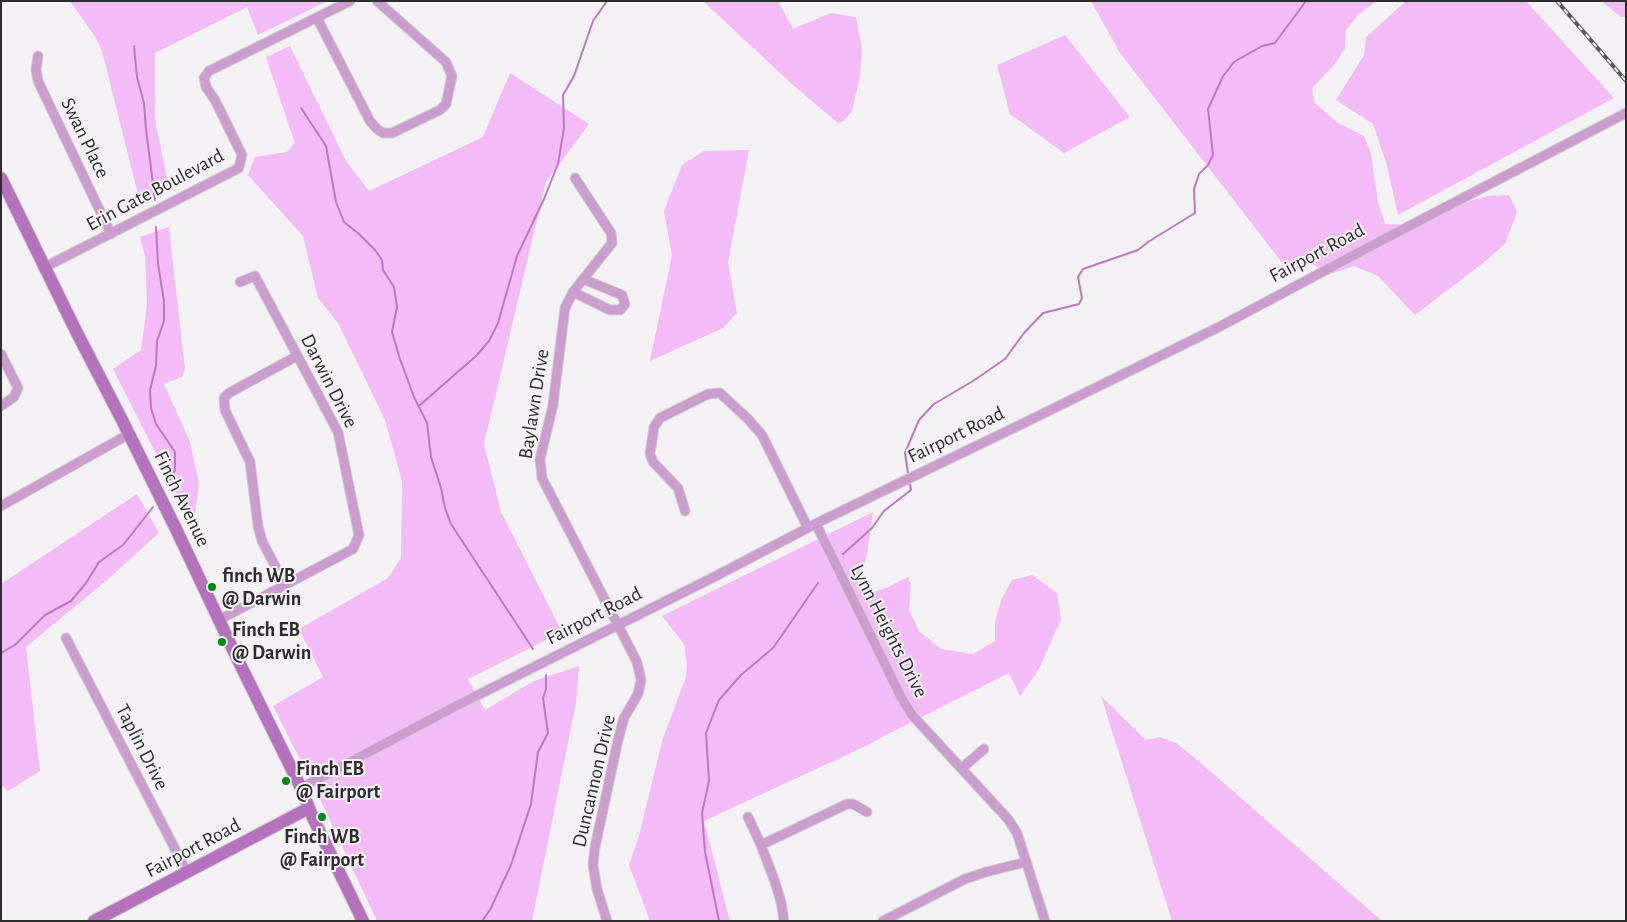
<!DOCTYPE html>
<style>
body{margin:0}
#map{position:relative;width:1627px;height:922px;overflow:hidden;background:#f3f1f4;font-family:"Alegreya Sans",sans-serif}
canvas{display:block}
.frame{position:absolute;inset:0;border:2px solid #2e2d2e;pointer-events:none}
</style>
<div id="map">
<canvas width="1627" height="922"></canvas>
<div class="frame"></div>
</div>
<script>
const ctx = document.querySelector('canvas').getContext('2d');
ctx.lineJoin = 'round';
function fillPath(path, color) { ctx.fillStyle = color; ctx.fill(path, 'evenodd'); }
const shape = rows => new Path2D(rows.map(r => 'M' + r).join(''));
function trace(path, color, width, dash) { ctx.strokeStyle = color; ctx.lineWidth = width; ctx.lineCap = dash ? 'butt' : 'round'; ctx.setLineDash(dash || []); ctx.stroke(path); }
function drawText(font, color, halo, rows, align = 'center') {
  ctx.font = font + ' "Alegreya Sans",sans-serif'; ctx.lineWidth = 4; ctx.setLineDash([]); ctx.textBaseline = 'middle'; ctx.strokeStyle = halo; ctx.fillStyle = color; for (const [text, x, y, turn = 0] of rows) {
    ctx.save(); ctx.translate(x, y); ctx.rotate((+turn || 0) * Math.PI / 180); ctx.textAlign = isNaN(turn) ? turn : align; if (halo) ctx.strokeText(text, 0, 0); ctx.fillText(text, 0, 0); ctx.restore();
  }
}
fillPath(shape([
 [70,1,327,1,258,35,247,7,155,53,155,120,169,187,140,202,102,51,96,38],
 [703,1,778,1,793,29,831,13,856,17,862,48,860,76,852,111,844,121,838,123,793,85],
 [1091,1,1377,1,1358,15,1346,30,1345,48,1334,65,1312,88,1314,102,1338,123,1364,136,1371,153,1378,202,1385,224,1412,225,1428,222,1453,206,1487,196,1509,195,1517,212,1505,244,1483,263,1415,315,1378,276,1354,266,1330,274,1312,264,1290,273,1120,53],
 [1406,1,1526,1,1614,98,1398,215,1387,166,1373,124,1336,100,1364,55,1366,37],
 [1601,1,1626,1,1626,17,1621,17],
 [1065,35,1130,117,1064,153,1010,114,997,65],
 [290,46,346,161,369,191,483,137,510,73,589,124,546,182,484,444,501,512,562,632,468,679,485,710,534,681,579,666,576,703,532,921,377,921,319,797,273,706,323,677,299,629,388,578,401,558,402,481,385,420,338,323,318,298,303,236,248,175,255,157,287,152,295,143,266,57],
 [749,150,728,262,737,313,723,328,650,361,672,255,664,211,682,165,704,151],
 [169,227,185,369,182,377,164,384,190,442,199,484,195,514,190,521,113,369,141,350,147,304,145,256,140,237],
 [137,494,159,533,107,580,26,647,40,771,8,791,1,785,1,584],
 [873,512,867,555,860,579,862,593,868,594,888,587,908,577,911,584,909,610,919,631,941,649,973,654,995,641,995,622,1002,598,1012,580,1032,575,1057,593,1061,619,1039,669,1020,696,1009,673,884,736,868,745,704,821,730,921,650,921,629,865,639,836,663,738,686,677,687,664,684,644,662,616],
 [1101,696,1146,740,1160,737,1176,743,1195,758,1382,921,1172,921]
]), '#f3bcf7');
trace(shape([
 [134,46,137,77,144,103,146,129,155,200],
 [301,108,326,146,336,202,344,222,359,234,375,250,382,260,383,270,394,287,397,307,392,332,400,359,414,397,427,423,431,457,441,488,445,508,451,524,533,649],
 [156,227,158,264,164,301,164,321,157,341,156,366,150,390,151,408,156,424,175,452,175,470,167,485],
 [420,405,476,356,489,341,498,323,517,256,544,199,558,164,564,128,563,95,574,76,593,21,607,1],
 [908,473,905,453,919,420,934,404,973,381,1005,359,1024,333,1043,313,1079,304,1082,298,1078,277,1083,269,1138,250,1148,242,1195,213,1194,189,1199,174,1208,165,1213,155,1208,109,1223,76,1234,62,1262,46,1275,43,1306,1],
 [843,554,872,528,884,511,911,490,910,484],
 [1,653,15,645,45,615,71,601,86,583,99,562,123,545,153,507],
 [482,921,490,910,511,865,531,804,538,752,548,733,543,698,546,689,546,675],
 [719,921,705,852,702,813,709,781,706,733,719,700,741,675,773,648,818,583]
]), '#bc78c2', 2);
const street = shape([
 [317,18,370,121,377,129,383,133,392,133,440,110,446,104,452,76,446,62,377,1],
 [38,56,36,70,38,81,111,234],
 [575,178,611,233,612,243,573,292,565,308,553,405,540,459,542,478,637,662,641,680,638,694,624,718,618,740,595,847,593,865,597,889,607,921],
 [45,267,239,168,242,155,215,100,206,87,204,78,209,71,350,1],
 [573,292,610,310,620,310,625,304,622,295,583,279],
 [1,354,18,388,14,397,1,406],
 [1,506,129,434],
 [685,511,678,488,653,462,650,454,654,427,660,418,708,394,720,393,748,419,762,435,808,528],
 [816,524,901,697,912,715,1008,819,1017,833,1045,921],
 [285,585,262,541,258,526,250,462,225,410,224,398,229,393,297,356],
 [219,620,353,549,359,535,338,432,255,276,240,282],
 [66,638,187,872],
 [962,768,984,749],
 [301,788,456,706,714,577,823,520,1028,421,1219,327,1371,246,1626,113],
 [748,817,761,845,775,882,781,902,784,921],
 [761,845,847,804,853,804,867,812],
 [883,921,965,879,986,872,1026,862]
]);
const secondary = shape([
 [1,178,76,331,122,420,176,529,236,656,301,788,313,818,363,921],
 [94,921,309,808]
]);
trace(street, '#d0ced0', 11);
trace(secondary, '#d0ced0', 14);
trace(street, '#cb9dcf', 9);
trace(secondary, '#b572bc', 12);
const rail = shape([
 [1557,1,1626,81]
]);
trace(rail, '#595859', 4);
trace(rail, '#f3f1f4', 2, [5.5]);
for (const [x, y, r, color] of [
 [212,587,5,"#008a17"],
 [222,642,5,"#008a17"],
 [286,781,5,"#008a17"],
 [322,817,5,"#008a17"]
]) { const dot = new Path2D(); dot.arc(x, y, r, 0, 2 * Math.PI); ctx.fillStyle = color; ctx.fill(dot); trace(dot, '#f3f1f4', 2); }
drawText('20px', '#2e2d2e', '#f3f1f4', [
 ["Swan Place",85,138,64],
 ["Erin Gate Boulevard",155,190,-28],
 ["Fairport Road",1317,253,-28],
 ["Darwin Drive",329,381,63],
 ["Baylawn Drive",534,404,-81],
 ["Fairport Road",956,435,-26],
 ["Finch Avenue",182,499,64],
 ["Fairport Road",594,616,-27],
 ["Lynn Heights Drive",889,631,63],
 ["Taplin Drive",142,747,63],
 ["Duncannon Drive",594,781,-77],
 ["Fairport Road",193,848,-28]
]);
drawText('bold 20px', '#2e2d2e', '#f3f1f4', [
 ["finch WB",222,576],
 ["@ Darwin",222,599],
 ["Finch EB",232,630],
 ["@ Darwin",232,653],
 ["Finch EB",296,769],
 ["@ Fairport",296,792],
 ["Finch WB",322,837,"center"],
 ["@ Fairport",322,860,"center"]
], 'left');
</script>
